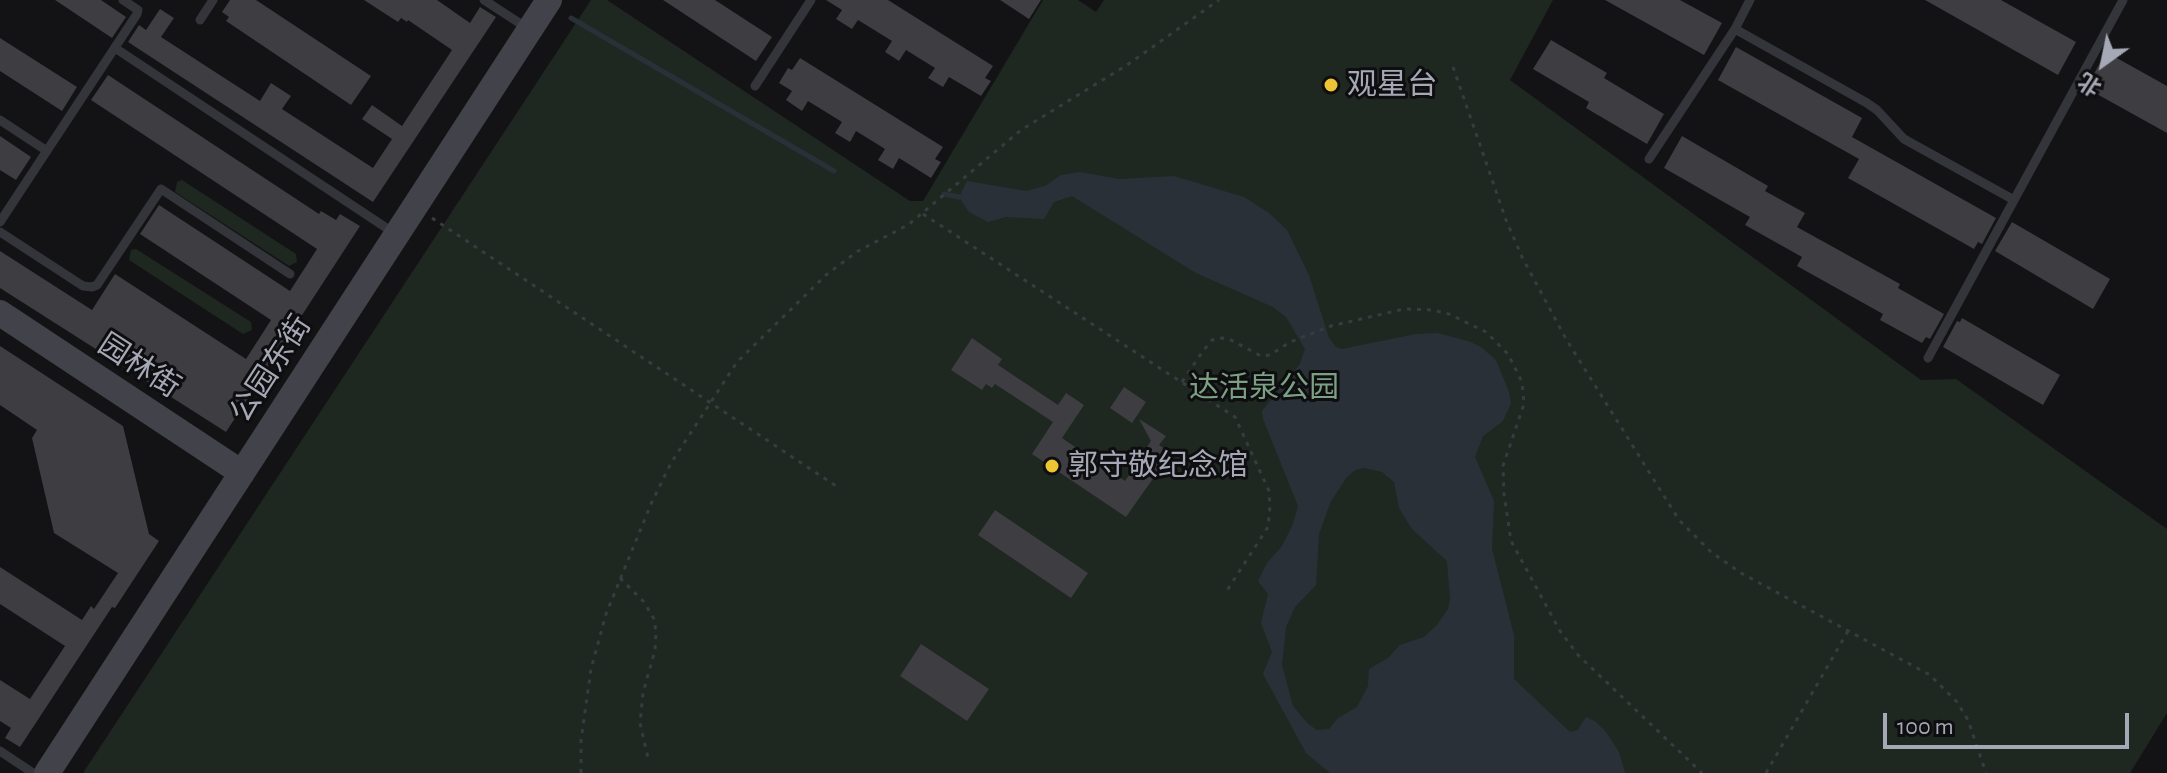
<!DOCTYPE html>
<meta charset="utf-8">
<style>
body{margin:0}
#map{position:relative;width:2167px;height:773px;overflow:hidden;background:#131315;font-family:"Alegreya Sans","Noto Sans SC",sans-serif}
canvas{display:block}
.north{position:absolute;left:2063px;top:24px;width:80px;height:80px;-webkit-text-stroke:6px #0e0e10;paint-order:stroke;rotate:213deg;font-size:22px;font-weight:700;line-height:32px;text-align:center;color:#a5a8b5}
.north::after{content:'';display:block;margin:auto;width:28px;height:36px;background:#a5a8b5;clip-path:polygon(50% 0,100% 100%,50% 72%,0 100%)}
.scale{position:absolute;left:1883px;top:713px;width:246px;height:36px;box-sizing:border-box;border:4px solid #a5a8b5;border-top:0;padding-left:10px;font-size:24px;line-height:28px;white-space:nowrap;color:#a5a8b5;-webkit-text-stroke:6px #0e0e10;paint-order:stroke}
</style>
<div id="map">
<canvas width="2167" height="773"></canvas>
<div class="north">北</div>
<div class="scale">100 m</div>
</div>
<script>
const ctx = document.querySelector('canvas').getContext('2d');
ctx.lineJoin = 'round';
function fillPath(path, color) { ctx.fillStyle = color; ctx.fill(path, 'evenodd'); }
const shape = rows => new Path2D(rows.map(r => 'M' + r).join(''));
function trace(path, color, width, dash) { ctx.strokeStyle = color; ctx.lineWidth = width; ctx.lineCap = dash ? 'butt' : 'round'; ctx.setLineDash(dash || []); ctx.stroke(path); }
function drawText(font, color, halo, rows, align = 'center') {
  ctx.font = font + ' "Alegreya Sans","Noto Sans SC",sans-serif'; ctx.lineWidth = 6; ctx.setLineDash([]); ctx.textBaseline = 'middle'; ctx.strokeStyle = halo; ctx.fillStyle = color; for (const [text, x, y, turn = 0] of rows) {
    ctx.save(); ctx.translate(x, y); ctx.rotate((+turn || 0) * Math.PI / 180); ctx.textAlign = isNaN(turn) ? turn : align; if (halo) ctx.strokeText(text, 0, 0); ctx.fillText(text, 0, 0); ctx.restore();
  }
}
fillPath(shape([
 [591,0,607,0,910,201,923,201,1043,0,1078,0,1096,12,1104,0,1553,0,1510,80,1921,380,1956,379,2167,529,2167,713,2130,773,83,773],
 [182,180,296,254,297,262,289,266,175,192,177,182],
 [136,249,251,322,252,330,243,334,129,260,131,250]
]), '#1f2721');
fillPath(shape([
 [1080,172,1119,179,1174,176,1244,197,1269,213,1287,230,1309,275,1329,338,1336,347,1342,349,1416,334,1437,333,1468,341,1481,347,1496,360,1509,392,1511,403,1503,421,1483,436,1475,457,1494,501,1492,549,1514,635,1514,679,1570,732,1578,730,1586,717,1596,722,1606,732,1619,752,1625,773,1330,773,1306,753,1263,674,1272,652,1261,623,1268,594,1258,581,1267,563,1282,546,1293,524,1298,506,1263,419,1262,411,1300,364,1305,349,1286,317,1273,307,1196,273,1072,196,1054,202,1044,219,1006,217,988,222,969,212,959,197,967,181,1026,191,1045,186,1061,175],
 [1364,468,1382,472,1394,482,1399,508,1412,529,1447,561,1450,599,1448,609,1437,625,1424,637,1400,645,1388,658,1369,669,1368,686,1357,707,1338,718,1329,729,1317,730,1308,724,1293,706,1282,665,1286,627,1295,607,1316,585,1319,534,1331,501,1347,477,1355,470]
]), '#2a3038');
trace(shape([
 [571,18,834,171],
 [944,194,959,197]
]), '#2a3038', 5);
fillPath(shape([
 [55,0,101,0,126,17,112,38],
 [230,0,256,0,371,76,351,105,226,21,229,17,222,12],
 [364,0,437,0,470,23,480,7,496,17,373,202,128,42,139,25,146,30,160,9,174,18,161,37,260,101,271,83,291,96,282,109,373,168,392,139,362,119,372,105,402,126,452,50,408,20,407,22,401,18,398,22],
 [663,0,715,0,772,37,756,61],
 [826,0,888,0,993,66,985,78,991,81,981,96,949,77,943,87,928,78,935,68,906,50,899,61,885,52,892,41,858,20,852,29,836,19,842,10],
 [1000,0,1041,0,1029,19],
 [1605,0,1680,0,1722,23,1704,55],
 [1925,0,2001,0,2076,42,2058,75],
 [0,38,77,87,62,111,0,71],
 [1551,40,1607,73,1604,78,1664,114,1647,144,1586,108,1589,102,1533,69],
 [1736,47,1862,118,1852,137,1996,218,1982,244,1978,242,1974,249,1848,178,1859,159,1718,80],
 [2106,52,2167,86,2167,133,2086,88],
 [800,58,943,147,935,159,941,162,931,178,899,158,893,169,878,160,885,149,856,131,850,142,835,133,842,122,808,101,802,111,786,100,792,91,779,83,788,68,792,70],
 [108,75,319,214,321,211,336,220,340,214,360,226,226,432,0,288,0,251,92,310,115,274,246,359,271,320,140,234,159,205,290,291,317,249,91,100],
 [0,136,31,157,16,180,0,170],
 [1682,136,1768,186,1765,191,1805,213,1797,227,1900,284,1898,288,1944,314,1930,339,1926,337,1922,343,1880,320,1883,314,1797,266,1802,257,1745,225,1750,217,1664,168],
 [2012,222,2110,279,2093,309,1995,251],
 [1962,318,2060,375,2043,405,1943,347,1957,321,1960,322],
 [972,338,1002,359,998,365,1058,405,1066,393,1084,405,1062,438,1125,481,1151,441,1139,419,1166,436,1159,445,1171,453,1126,517,1032,454,1053,422,995,384,992,388,986,384,982,390,951,370],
 [0,346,123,426,149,534,159,541,115,608,112,607,20,747,5,738,11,728,0,721,0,680,30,699,65,646,0,604,0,567,82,620,91,606,94,609,118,573,54,533,32,438,37,430,0,405],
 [1124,387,1146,402,1132,423,1110,408],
 [995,510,1088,573,1071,598,978,535],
 [921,644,989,689,967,721,900,676]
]), '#3d3d42');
trace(shape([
 [1453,67,1506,220,1522,257,1566,339,1679,520,1711,552,1741,573,1930,675,1957,702,1968,720,1986,773],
 [923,214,1235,417,1269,491,1270,506,1268,527,1226,592],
 [432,218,836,486],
 [1182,382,1203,351,1212,340,1222,338,1229,339,1261,356,1270,355,1290,342,1331,326,1404,309,1432,310,1449,314,1486,332,1508,354,1522,382,1524,404,1503,466,1504,494,1511,541,1560,631,1578,655,1702,773],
 [620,578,644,602,654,619,656,632,655,650,643,693,640,723,648,758],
 [581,773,581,740,591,669,606,614,651,504,671,463,737,362,826,275,858,251,908,225,1021,130,1127,65,1219,0],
 [1766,773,1848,631]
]), '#3a3b41', 3, [4, 6]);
trace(shape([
 [484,0,527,28],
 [1750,0,1735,29,1867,103,1877,110,1904,139,2014,200],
 [200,20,213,0],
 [115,48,394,233],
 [755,86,811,0],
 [0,120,47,151],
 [1649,159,1735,29],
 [0,222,137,14,138,10,123,0],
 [0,232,83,286,92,287,97,285,161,189,290,274],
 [1928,358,2123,0],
 [0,751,33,773]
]), '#34353a', 9);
trace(shape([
 [0,313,242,473],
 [47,773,549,0]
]), '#42434a', 26);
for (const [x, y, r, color] of [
 [1331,85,8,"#ecc434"],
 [1052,466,8,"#ecc434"]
]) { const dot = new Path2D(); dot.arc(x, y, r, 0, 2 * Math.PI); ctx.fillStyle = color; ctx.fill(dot); trace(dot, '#0e0e10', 3); }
drawText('30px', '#a5a8b5', '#0e0e10', [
 ["观星台",1347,85],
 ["郭守敬纪念馆",1068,466]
], 'left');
drawText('30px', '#a5a8b5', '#0e0e10', [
 ["园林街",139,366,33],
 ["公园东街",271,369,-57]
]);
drawText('30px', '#7d9f83', '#0e0e10', [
 ["达活泉公园",1264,388]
]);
</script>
